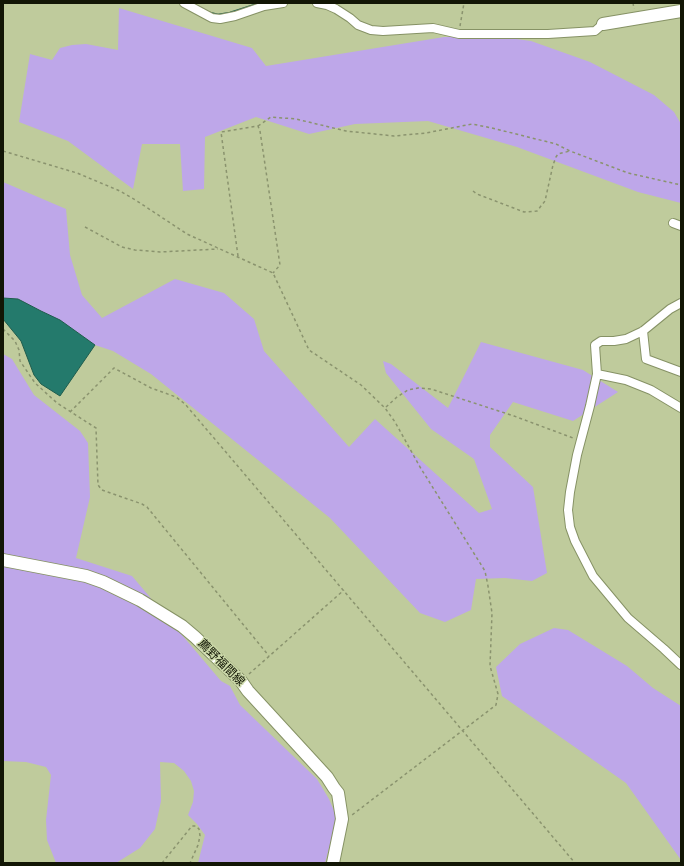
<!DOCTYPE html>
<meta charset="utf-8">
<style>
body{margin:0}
#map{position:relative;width:684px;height:866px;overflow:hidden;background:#bfcb9c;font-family:"Times New Roman",serif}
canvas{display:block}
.frame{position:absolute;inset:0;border:4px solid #121605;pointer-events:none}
</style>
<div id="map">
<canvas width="684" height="866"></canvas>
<div class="frame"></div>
</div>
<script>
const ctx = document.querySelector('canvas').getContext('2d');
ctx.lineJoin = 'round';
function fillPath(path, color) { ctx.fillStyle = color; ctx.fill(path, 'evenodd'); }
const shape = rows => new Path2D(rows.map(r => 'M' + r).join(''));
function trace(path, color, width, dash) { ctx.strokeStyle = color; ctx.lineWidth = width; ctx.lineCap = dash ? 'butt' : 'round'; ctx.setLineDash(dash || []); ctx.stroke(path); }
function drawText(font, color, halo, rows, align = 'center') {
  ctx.font = font + ' "Times New Roman","Noto Sans JP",serif'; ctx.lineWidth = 3; ctx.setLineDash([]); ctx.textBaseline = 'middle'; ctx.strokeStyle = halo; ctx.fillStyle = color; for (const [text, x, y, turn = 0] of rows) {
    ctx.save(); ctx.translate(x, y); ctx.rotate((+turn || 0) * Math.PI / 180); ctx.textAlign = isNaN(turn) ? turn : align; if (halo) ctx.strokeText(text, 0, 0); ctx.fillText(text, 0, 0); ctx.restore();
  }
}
fillPath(shape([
 [119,8,252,48,266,66,444,37,494,36,531,41,590,62,654,95,674,112,681,124,681,203,638,192,517,147,428,121,355,124,309,134,256,117,205,137,204,189,183,191,180,144,142,144,133,189,68,141,19,122,30,54,52,60,60,48,72,45,86,44,118,50],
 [3,182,66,209,70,255,82,295,102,318,175,279,224,293,254,319,264,351,349,447,375,419,479,513,492,509,474,459,431,429,386,373,383,361,391,364,448,408,481,342,583,370,618,392,573,421,513,402,490,435,490,447,533,487,547,573,532,581,505,578,476,579,471,610,445,622,420,613,330,518,151,374,113,351,95,345,68,326,18,299,3,298],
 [3,354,12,359,34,395,80,431,88,443,90,497,76,558,132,576,221,681,230,686,240,705,317,779,329,799,337,818,325,863,198,863,205,835,197,824,188,815,193,802,194,791,191,781,184,771,174,763,160,762,161,801,155,829,140,848,116,863,56,863,47,840,46,820,51,775,46,767,26,762,3,761],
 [554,628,568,630,627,666,653,688,681,706,681,860,626,783,502,696,496,667,520,644]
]), '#bea7e9');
const water = shape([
 [3,298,18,299,41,311,60,320,95,345,60,396,41,384,34,375,21,341,3,319,3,298]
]);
fillPath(water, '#247a6c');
trace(water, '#1f5c4d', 1);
trace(shape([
 [210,13,218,15,230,13,261,3]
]), '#1f5c4d', 2.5);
const street = shape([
 [184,3,212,18,220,19,235,16,264,6,283,3],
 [317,3,327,5,336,9,350,18,358,25,371,30,383,31,433,28,459,34,548,34,595,31,603,24],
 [673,223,681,226],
 [681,303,670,309,643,331,626,339,614,341,601,341,595,345,597,374,590,406,577,455,570,492,568,510,570,527,575,541,593,576,628,618,664,649,681,665],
 [643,331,646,359,681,372],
 [597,374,626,380,651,390,681,408]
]);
const secondary = shape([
 [603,24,681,11],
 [3,560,86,576,103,582,140,600,182,626,195,637,241,681,248,691,327,777,334,788,338,793,342,819,333,863]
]);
trace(street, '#869265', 10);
trace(secondary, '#869265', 14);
trace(shape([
 [633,3,634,9],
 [460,26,464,3],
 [258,126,271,117,296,119,346,131,394,136,426,133,472,124,492,128,556,144,570,151,628,173,681,185],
 [3,151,77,173,120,191,137,201,187,234,273,273,309,350,361,385,385,408,395,422,420,467,485,571,488,586,492,613,490,666,498,694,496,705,352,815],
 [473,191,477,194,524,212,537,211,545,201,553,165,556,157,558,154,570,151],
 [85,227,122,247,135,250,160,252,218,249],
 [238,256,221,132,258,126,260,131,280,265,273,273],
 [3,329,15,341,19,350,20,361,35,383,57,403,96,428,98,485,102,490,142,504,147,507,269,656],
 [386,407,397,397,408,390,418,388,431,389,514,416,573,438],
 [70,412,114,368,151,388,176,397,185,404,575,863],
 [249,674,344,590],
 [162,863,192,826,196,826,199,829,200,836,198,845,190,863]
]), '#8a936e', 1.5, [3, 3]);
trace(street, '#fff', 8);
trace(secondary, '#fff', 12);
drawText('12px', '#121605', '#cbd8a8', [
 ["薦野福間線",221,663,45]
]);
</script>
